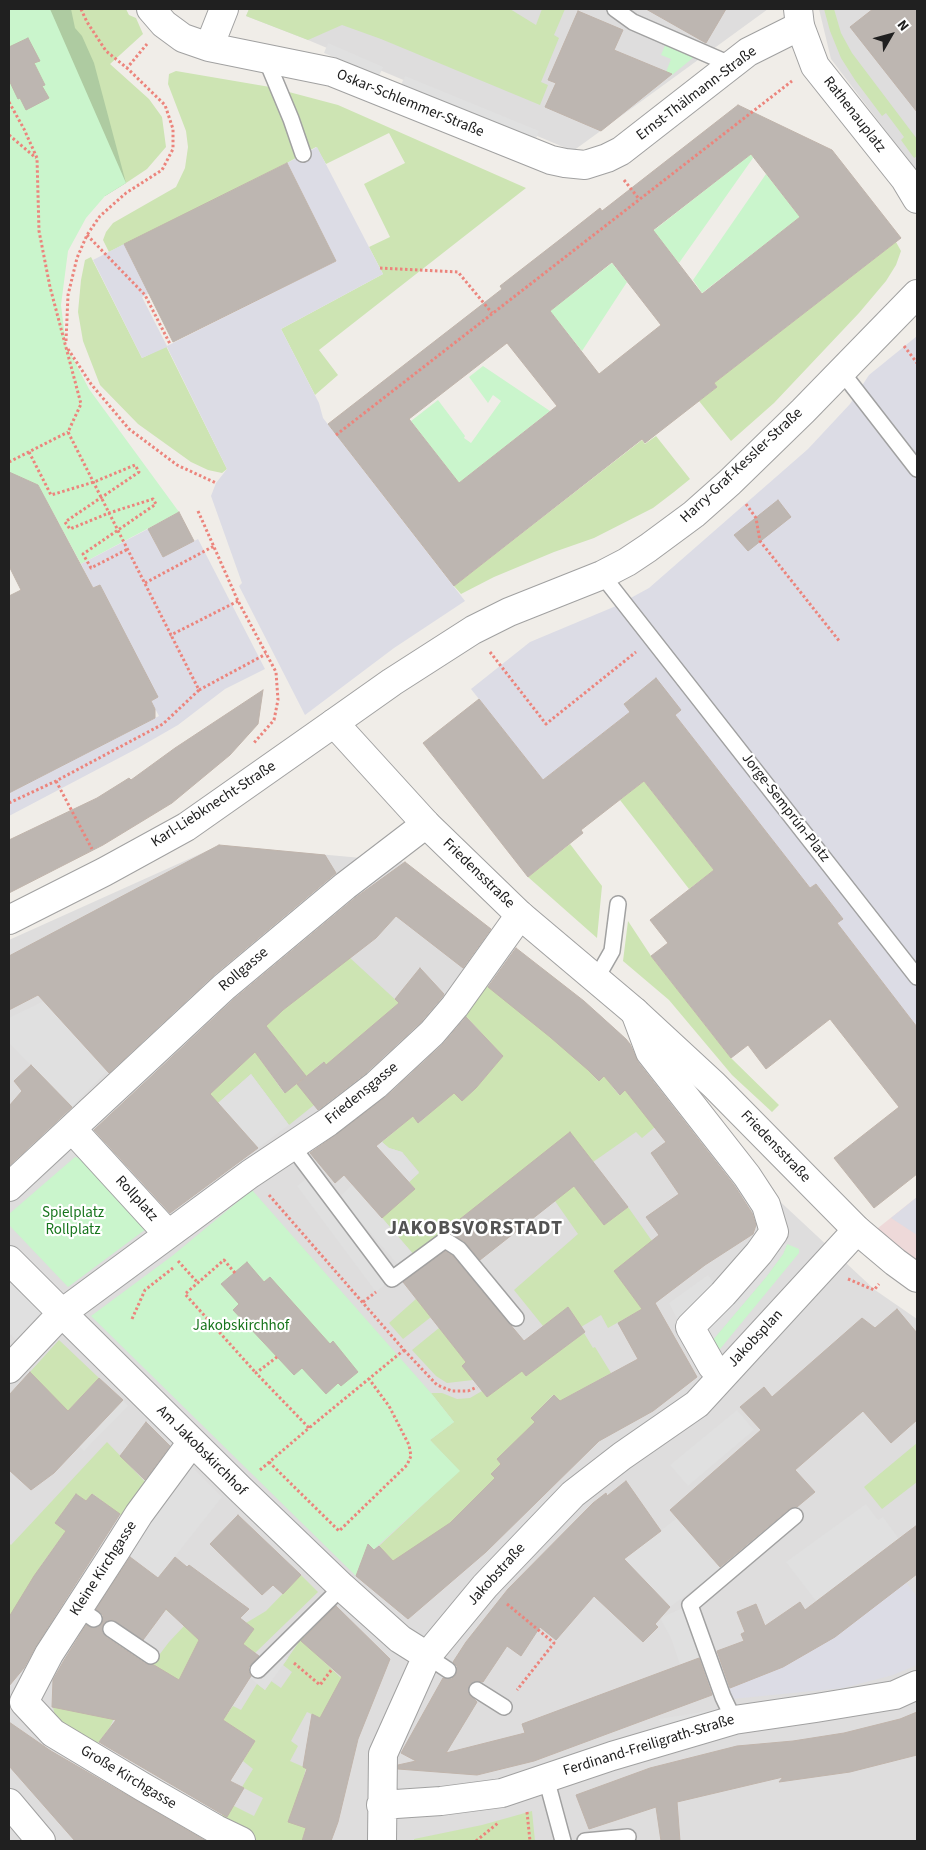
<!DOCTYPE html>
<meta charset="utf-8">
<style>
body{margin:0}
#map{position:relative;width:926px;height:1850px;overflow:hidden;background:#f0ede8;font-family:"Source Sans 3",sans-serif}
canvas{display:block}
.frame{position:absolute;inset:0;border:10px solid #202020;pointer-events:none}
.north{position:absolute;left:866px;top:10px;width:50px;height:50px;-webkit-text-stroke:4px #fff;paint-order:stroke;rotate:52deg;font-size:14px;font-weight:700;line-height:20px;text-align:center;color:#202020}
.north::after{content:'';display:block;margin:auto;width:18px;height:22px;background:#202020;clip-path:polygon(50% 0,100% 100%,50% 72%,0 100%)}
</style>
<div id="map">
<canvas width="926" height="1850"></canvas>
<div class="frame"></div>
<div class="north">N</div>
</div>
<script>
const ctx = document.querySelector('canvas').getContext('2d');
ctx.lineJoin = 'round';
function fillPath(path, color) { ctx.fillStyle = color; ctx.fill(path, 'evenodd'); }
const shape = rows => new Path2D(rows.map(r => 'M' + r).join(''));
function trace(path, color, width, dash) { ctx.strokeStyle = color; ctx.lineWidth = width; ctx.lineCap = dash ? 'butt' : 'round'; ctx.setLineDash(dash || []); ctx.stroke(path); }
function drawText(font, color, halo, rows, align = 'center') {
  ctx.font = font + ' "Source Sans 3",sans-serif'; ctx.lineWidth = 4.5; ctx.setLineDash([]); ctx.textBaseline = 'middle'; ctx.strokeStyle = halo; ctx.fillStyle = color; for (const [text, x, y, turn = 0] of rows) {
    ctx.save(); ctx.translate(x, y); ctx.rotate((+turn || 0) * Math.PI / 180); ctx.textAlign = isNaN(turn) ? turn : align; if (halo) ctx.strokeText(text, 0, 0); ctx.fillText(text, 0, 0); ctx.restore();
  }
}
fillPath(shape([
 [249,9,768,9,573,151,308,40,246,16],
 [819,9,917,9,917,172,831,59],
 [220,845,405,862,599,1014,620,1033,700,1127,875,1290,917,1319,917,1841,9,1841,9,940]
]), '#dedddd');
fillPath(shape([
 [917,1197,917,1261,873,1232]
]), '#eed9d9');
fillPath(shape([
 [50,9,126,9,129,15,136,18,143,34,110,64,149,99,162,117,166,147,147,169,126,183],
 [249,9,510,9,536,25,542,9,565,9,554,35,559,38,541,82,548,85,540,105,381,39,342,25,308,40,246,16],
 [824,9,834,9,841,33,852,53,917,139,917,156,914,158,901,140,904,137,886,113,882,116,855,80,841,58,830,31],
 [176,71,270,87,338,105,526,188,319,350,338,375,315,395,281,329,383,274,369,247,390,237,364,184,405,163,389,133,326,164,316,147,287,163,109,252,103,240,106,232,113,223,176,187,185,168,188,147,186,131,168,84,169,74],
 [896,242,901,251,896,265,886,281,859,313,774,403,731,441,699,401,717,387,714,383],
 [91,257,142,358,166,346,227,469,222,473,208,470,191,462,138,424,100,385,83,341,78,312,81,280,85,260],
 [656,436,690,479,674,492,653,508,594,538,554,552,494,577,461,594,454,586,642,440,645,444],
 [644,781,714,870,689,889,620,800],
 [570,844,602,886,597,938,528,877],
 [628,921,651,956,731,1058,779,1105,772,1112,732,1075,669,1000,623,961],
 [349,957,399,1003,326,1065,323,1062,303,1079,288,1060,291,1057,279,1041,259,1033,283,1010],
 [543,969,562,984,588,1070,598,1081,609,1069,611,1085,619,1095,625,1090,655,1127,642,1138,636,1132,593,1162,570,1133,414,1255,382,1218,414,1188,409,1182,419,1172,402,1152,389,1148,382,1142,413,1116,419,1123,454,1092,462,1101,476,1088,503,1056,462,1012,482,982,514,1006],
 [248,1042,284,1093,297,1084,314,1105,289,1125,251,1074,218,1103,216,1101,205,1098,252,1055,244,1046],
 [574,1186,604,1225,628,1207,652,1241,614,1271,642,1309,608,1328,601,1315,581,1327,568,1307,543,1326,514,1290,578,1234,555,1201],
 [416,1299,431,1317,403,1339,389,1323],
 [439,1328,466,1362,473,1380,447,1383,436,1376,412,1350],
 [584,1333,593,1348,595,1347,611,1373,560,1401,553,1395,531,1418,539,1427,516,1451,510,1446,497,1459,501,1464,491,1474,495,1478,450,1523,396,1564,379,1546,459,1471,430,1440,454,1422,431,1393,442,1393,457,1399,470,1398,482,1391,487,1397,522,1371,526,1376],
 [59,1340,99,1378,65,1414,52,1395,30,1372],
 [107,1442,150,1487,126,1519,93,1494,86,1501,76,1494,55,1523,66,1531,42,1564,9,1620,9,1543,11,1545],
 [917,1443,917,1482,882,1509,864,1487],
 [301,1575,318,1592,255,1653,243,1644,246,1623,266,1611],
 [178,1593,199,1640,187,1683,144,1675,169,1642,185,1625,166,1610],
 [303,1636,321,1653,318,1656,340,1677,344,1672,347,1673,339,1683,320,1718,307,1712,291,1741,298,1746,290,1761,306,1768,292,1823,306,1828,302,1841,252,1841,217,1822,230,1804,254,1816,263,1798,242,1787,253,1769,243,1761,255,1741,223,1720,233,1706,241,1710,257,1684,265,1690,271,1681,281,1688,292,1672,283,1665],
 [121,1704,110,1727,92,1751,57,1726,53,1707],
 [532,1811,535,1841,414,1841,414,1839,482,1825]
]), '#cde4b3');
fillPath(shape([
 [40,9,71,9,75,28,82,36,94,63,126,183,105,196]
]), '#aecba1');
fillPath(shape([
 [9,9,50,9,126,183,105,196,86,218,68,251,61,305,66,345,89,389,179,512,81,564,38,485,20,477,9,479],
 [666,43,694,57,672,75,666,72,671,59,661,55],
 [751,154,753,158,679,263,653,231],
 [766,174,800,217,702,293,693,280],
 [612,263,627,282,582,351,550,311],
 [483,366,550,411,459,483,411,421,438,400,465,436,464,438,471,443,501,401,493,395,488,403,469,377],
 [75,1157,83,1159,146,1229,68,1287,9,1225,9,1214],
 [252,1190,431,1393,454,1422,430,1440,460,1471,361,1561,356,1576,91,1316,172,1256],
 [787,1244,799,1249,799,1253,720,1349,711,1342,766,1277,783,1254]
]), '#caf5cc');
fillPath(shape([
 [328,43,383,67,379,76,324,53],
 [405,76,539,131,535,141,401,85],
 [44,1001,107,1071,72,1107,9,1043,9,1018],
 [251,1074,289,1125,258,1148,218,1103],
 [359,1113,382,1142,389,1148,402,1152,419,1173,409,1182,396,1168,387,1175,365,1158,340,1127],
 [312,1174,392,1279,376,1292,297,1186],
 [353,1184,414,1255,399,1266,339,1197],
 [778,1242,787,1244,783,1254,766,1277,711,1342,702,1334],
 [708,1275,719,1290,678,1321,669,1303],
 [9,1277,42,1311,16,1340,9,1333],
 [123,1400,128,1406,84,1451,79,1446],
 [737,1410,754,1430,688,1486,670,1465],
 [187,1462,222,1497,158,1578,124,1551],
 [866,1504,878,1520,883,1517,899,1539,816,1601,786,1562],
 [677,1518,721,1569,670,1607,624,1559],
 [690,1605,708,1655,680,1665,671,1638,660,1618],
 [278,1650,288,1658,265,1690,250,1678],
 [862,1686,865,1694,662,1729,659,1719]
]), '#e0e0e0');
fillPath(shape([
 [317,147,383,274,281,329,319,403,323,418,465,601,394,648,305,715,239,586,242,583,211,496,216,483,227,469,167,347,142,358,93,260,124,244,149,293,142,297,167,346,336,261,287,163],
 [917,336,917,1027,837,923,842,918,816,884,810,888,675,715,656,679,624,703,630,712,543,780,471,689,530,642,616,606,649,588,808,449,850,404,869,375],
 [148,529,163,557,198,539,265,669,225,689,178,725,138,748,9,816,9,793,159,716,151,701,157,697,100,585,93,588,81,564],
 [917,1197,917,1235,891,1218],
 [906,1582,917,1597,917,1665,893,1675,843,1688,732,1699,728,1689,783,1667,835,1637]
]), '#dcdce5');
const building = shape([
 [646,9,726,9,706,43,646,9],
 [873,9,917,9,917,112,850,27,873,9],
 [578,11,623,30,614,50,672,74,601,131,545,107,556,83,548,80,578,11],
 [28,38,40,61,34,63,45,85,42,86,49,98,26,110,20,98,18,99,9,80,9,47,28,38],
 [738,105,832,150,901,238,714,383,717,387,645,443,642,439,454,586,328,424,502,289,500,286,567,234,600,208,602,211,738,105],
 [751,154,800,217,702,294,653,230,751,154],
 [612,262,661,325,599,374,550,311,612,262],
 [507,343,557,406,459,483,409,419,507,343],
 [287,163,336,261,173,342,124,244,287,163],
 [9,472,38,485,93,588,100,585,158,697,151,701,155,709,155,718,9,793,9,596,21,590,9,566,9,472],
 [778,500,791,517,748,551,734,535,778,500],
 [179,512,194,541,163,557,148,529,179,512],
 [656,678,681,710,675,715,810,888,816,884,843,919,837,923,917,1027,917,1174,874,1208,834,1158,899,1107,830,1019,766,1069,748,1045,731,1058,651,956,668,943,650,920,714,870,644,781,581,830,583,833,528,877,423,743,479,699,543,780,630,712,624,704,656,678],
 [263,690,258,724,230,755,172,803,103,845,9,893,9,840,97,798,129,778,131,780,175,748,263,690],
 [219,845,325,855,336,873,214,975,109,1073,38,995,9,1010,9,956,219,845],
 [405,862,491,929,463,968,396,916,376,938,283,1010,266,1026,306,1076,285,1093,255,1052,210,1094,258,1148,170,1213,94,1130,234,999,355,898,405,862],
 [516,948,584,1001,626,1039,630,1044,638,1062,734,1185,752,1213,756,1225,753,1234,705,1265,655,1303,697,1377,653,1411,599,1441,486,1552,408,1619,356,1576,368,1544,374,1550,379,1546,393,1561,450,1523,495,1478,491,1474,501,1464,497,1459,535,1422,531,1418,554,1395,560,1401,638,1359,618,1323,642,1309,614,1271,659,1235,646,1217,679,1194,651,1153,666,1142,625,1090,620,1095,604,1076,599,1081,588,1070,550,1037,488,987,516,948],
 [420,968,444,994,443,996,421,1022,366,1073,318,1110,297,1084,324,1062,326,1065,399,1003,395,999,420,968],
 [466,1017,503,1056,476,1088,462,1101,454,1093,418,1123,413,1116,376,1146,415,1189,382,1218,344,1175,335,1183,310,1153,337,1134,387,1096,443,1044,466,1017],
 [31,1065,72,1107,9,1166,9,1106,22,1091,14,1081,31,1065],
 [570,1132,628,1207,604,1225,574,1186,480,1260,464,1241,445,1231,570,1132],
 [445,1251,453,1256,524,1341,568,1307,585,1332,526,1376,522,1371,487,1397,462,1366,466,1362,403,1282,445,1251],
 [247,1262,264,1282,270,1277,330,1344,333,1341,358,1372,341,1386,338,1383,326,1394,302,1368,294,1375,233,1310,239,1304,221,1284,247,1262],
 [897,1309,917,1333,917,1420,891,1443,863,1411,795,1470,815,1492,797,1507,789,1509,720,1567,670,1510,761,1430,740,1407,764,1387,772,1397,862,1318,875,1328,897,1309],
 [30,1372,68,1411,99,1378,123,1400,54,1473,31,1490,9,1470,9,1395,30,1372],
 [146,1422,170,1446,145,1480,120,1456,146,1422],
 [626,1481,661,1531,624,1559,670,1607,655,1624,658,1627,643,1642,594,1596,556,1640,540,1627,521,1656,507,1646,483,1682,477,1681,469,1685,469,1694,477,1702,446,1753,525,1733,522,1724,699,1658,712,1695,534,1761,477,1775,398,1769,398,1765,416,1761,401,1753,443,1678,452,1679,456,1675,457,1666,453,1662,466,1642,508,1589,593,1503,606,1493,607,1496,626,1481],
 [76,1494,86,1501,92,1494,120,1514,36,1646,24,1668,9,1686,9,1617,34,1576,66,1531,55,1523,76,1494],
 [238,1515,301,1575,283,1594,273,1585,262,1595,210,1544,238,1515],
 [917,1525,917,1574,835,1637,783,1667,730,1688,717,1651,744,1641,741,1634,745,1632,737,1612,756,1604,765,1626,800,1602,805,1610,917,1525],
 [130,1557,158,1578,175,1557,187,1567,189,1565,249,1609,240,1618,254,1629,243,1644,259,1656,249,1667,249,1672,251,1676,223,1720,255,1741,230,1781,244,1788,227,1817,99,1742,116,1720,52,1707,53,1680,63,1662,86,1625,94,1628,102,1624,103,1615,96,1609,130,1557],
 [166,1609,199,1640,179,1680,154,1665,146,1664,106,1637,102,1629,104,1623,112,1620,143,1640,166,1609],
 [336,1606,390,1659,358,1739,338,1822,331,1841,302,1841,306,1828,288,1822,307,1769,303,1767,312,1714,320,1718,342,1677,301,1641,336,1606],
 [917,1712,917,1755,850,1772,779,1782,783,1777,677,1802,680,1841,661,1841,656,1807,589,1829,576,1795,650,1768,737,1746,793,1741,844,1733,900,1719,917,1712],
 [9,1722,51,1751,206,1841,75,1841,9,1766,9,1722]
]);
fillPath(building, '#bdb6b1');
trace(building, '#c0b4ab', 1);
const service = shape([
 [615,9,633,22,732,65],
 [266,59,291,119,303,154],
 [841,371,917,469],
 [602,575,917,977],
 [596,979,612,951,618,904],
 [292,1146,392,1279,445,1240,459,1249,516,1318],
 [78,1608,94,1619],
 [111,1629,151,1656],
 [427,1656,448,1670],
 [258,1670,342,1587],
 [477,1690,504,1707],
 [734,1720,723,1697,690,1605,795,1516],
 [546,1778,563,1841],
 [585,1841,628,1837]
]);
const minor = shape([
 [151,9,164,24,183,38,209,47,332,72,551,160,565,163,585,165,607,158,621,151,748,52,800,26],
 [209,47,224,9],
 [9,920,104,872,186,827,334,723],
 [635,1012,650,1052,747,1176,766,1205,774,1232,759,1253,723,1294,690,1327,712,1366,722,1376],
 [72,1129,168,1234],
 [9,1187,224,987,345,886,426,824],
 [9,1260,62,1313,9,1369],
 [192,1442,139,1514,115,1552,49,1654,24,1702,53,1733,143,1787,216,1829,241,1841],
 [427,1656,400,1639,342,1587,239,1488,62,1313,250,1174,328,1122,376,1085,432,1033,455,1006,520,915],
 [9,1803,41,1841],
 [381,1805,441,1801,502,1793,612,1756,734,1720,816,1708,895,1695,917,1685],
 [382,1841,383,1754,427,1656,485,1586,573,1494,622,1456,697,1404,857,1230]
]);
const tertiary = shape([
 [798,9,800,26,815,66,905,179,917,199],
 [917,294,803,411,730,482,694,514,648,548,627,562,602,575,509,612,473,630,392,682,334,723,426,824,520,915,635,1012,714,1085,857,1230,895,1262,917,1278]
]);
trace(service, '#a1a1a1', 18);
trace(minor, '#a1a1a1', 30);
trace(tertiary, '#a1a1a1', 30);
trace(shape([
 [81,9,87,22,106,51,127,68,147,44],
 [9,102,24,129,37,158,39,231,50,287,81,404,68,432,171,635,238,601],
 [9,135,36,158],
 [624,180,639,199],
 [87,235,145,295,170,344],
 [380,268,458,272,492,313],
 [66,341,68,295,77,258,87,235,100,216,126,193,162,170,173,149,173,129,165,105,127,68],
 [904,346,917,363],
 [68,349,91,384,129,429,177,465,216,483],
 [336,435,792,81],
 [29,452,51,495,94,482,135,465,139,472,65,522,70,529,109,513,153,499,156,504,83,554,91,568,128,549],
 [9,462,68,432],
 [746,504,756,518,760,541,840,642],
 [198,511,238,601,276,672,278,700,274,720,253,744],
 [145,583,214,546],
 [490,652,546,724,636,652],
 [199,690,266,654],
 [56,781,92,849],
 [9,803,56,781,163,724,199,690,171,635],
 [269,1195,404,1350,309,1428],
 [178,1261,198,1283],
 [235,1273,224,1260,185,1294,256,1373],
 [848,1279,874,1290,879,1284],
 [363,1302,376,1292],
 [132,1319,145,1290,173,1268],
 [404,1350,437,1385,452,1391,468,1391,477,1387],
 [269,1462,339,1531,407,1465,411,1456,409,1445,389,1406,369,1379],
 [260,1470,309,1428,256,1373,277,1357],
 [507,1604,554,1643,517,1690],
 [294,1663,320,1685,332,1669],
 [527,1812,530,1841],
 [476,1841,498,1823]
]), '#ec847c', 3, [2.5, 2.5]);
trace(service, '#fff', 15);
trace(minor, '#fff', 28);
trace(tertiary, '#fff', 28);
drawText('15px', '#202020', '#fff', [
 ["Ernst-Thälmann-Straße",697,94,-37],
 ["Oskar-Schlemmer-Straße",410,104,22],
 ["Rathenauplatz",854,115,52],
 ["Harry-Graf-Kessler-Straße",742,466,-43],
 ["Karl-Liebknecht-Straße",214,805,-33],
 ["Jorge-Semprún-Platz",785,808,52],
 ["Friedensstraße",478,874,44],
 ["Rollgasse",244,970,-40],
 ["Friedensgasse",362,1094,-39],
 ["Friedensstraße",775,1147,46],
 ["Rollplatz",136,1199,48],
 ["Jakobsplan",756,1339,-47],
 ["Am Jakobskirchhof",201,1451,45],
 ["Kleine Kirchgasse",104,1569,-57],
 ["Jakobstraße",497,1575,-48],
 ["Ferdinand-Freiligrath-Straße",649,1746,-17],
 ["Große Kirchgasse",128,1778,31]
]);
drawText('15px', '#17751c', '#fff', [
 ["Spielplatz",73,1214],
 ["Rollplatz",73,1231],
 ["Jakobskirchhof",241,1327]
]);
ctx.letterSpacing = '1px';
drawText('bold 20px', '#535353', '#fff', [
 ["JAKOBSVORSTADT",475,1230]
]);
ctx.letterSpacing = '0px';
</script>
